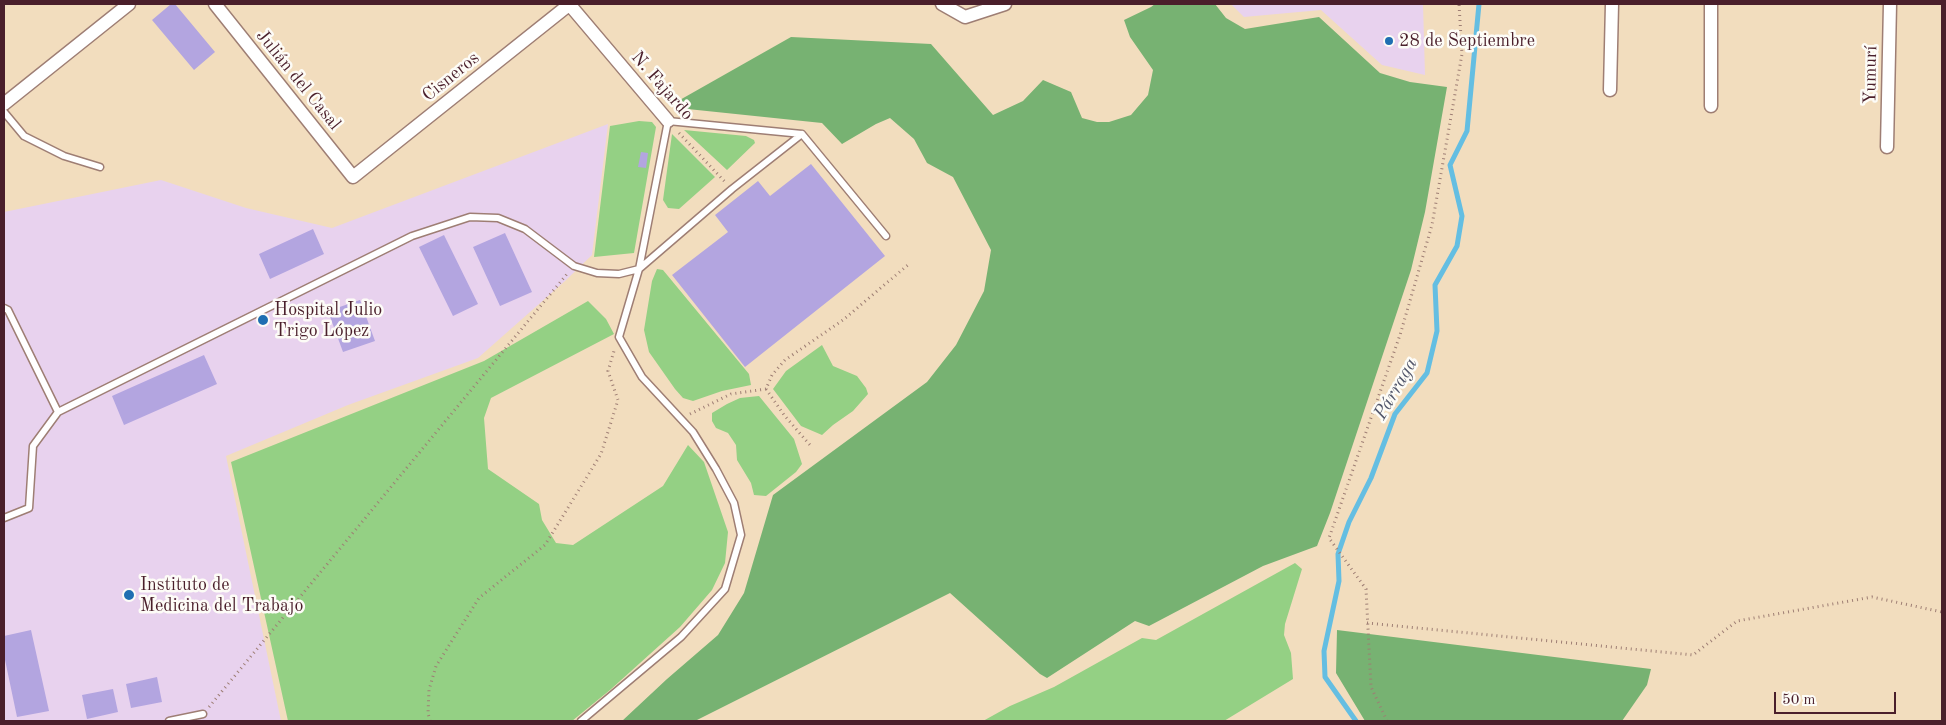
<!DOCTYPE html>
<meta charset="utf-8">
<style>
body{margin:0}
#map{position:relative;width:1946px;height:725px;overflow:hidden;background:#f2ddbe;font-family:"Old Standard TT",serif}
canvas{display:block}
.frame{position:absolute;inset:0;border:5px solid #4a1f2b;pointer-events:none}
.scale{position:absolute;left:1774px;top:692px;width:122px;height:22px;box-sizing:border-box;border:2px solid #4a1f2b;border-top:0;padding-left:6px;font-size:15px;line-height:18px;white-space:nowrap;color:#4a1f2b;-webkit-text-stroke:4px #fdfcf7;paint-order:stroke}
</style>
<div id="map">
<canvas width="1946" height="725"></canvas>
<div class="frame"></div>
<div class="scale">50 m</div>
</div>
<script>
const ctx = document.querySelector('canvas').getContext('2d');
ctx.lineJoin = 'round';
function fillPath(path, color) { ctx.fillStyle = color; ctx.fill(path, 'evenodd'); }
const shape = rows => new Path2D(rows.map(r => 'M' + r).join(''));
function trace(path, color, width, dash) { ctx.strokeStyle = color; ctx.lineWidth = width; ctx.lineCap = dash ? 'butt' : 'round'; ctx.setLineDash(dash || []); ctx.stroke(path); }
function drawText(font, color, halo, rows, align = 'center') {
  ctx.font = font + ' "Old Standard TT",serif'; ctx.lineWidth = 5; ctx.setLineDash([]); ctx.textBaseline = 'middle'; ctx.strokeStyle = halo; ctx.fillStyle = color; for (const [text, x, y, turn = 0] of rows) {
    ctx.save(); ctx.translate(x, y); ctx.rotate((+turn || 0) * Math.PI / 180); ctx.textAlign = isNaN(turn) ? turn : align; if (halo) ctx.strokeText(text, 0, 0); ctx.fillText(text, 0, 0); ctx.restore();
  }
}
fillPath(shape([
 [1231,4,1423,4,1425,75,1382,65,1321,10,1244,17],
 [608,124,592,255,565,281,478,358,348,405,226,456,281,721,4,721,4,212,161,180,246,208,332,228]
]), '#e8d2ee');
fillPath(shape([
 [639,121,652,122,656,127,634,253,594,257,610,126],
 [684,130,746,136,754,140,755,143,727,170],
 [672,134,715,177,679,209,668,208,663,200],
 [657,269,663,270,749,374,751,385,722,391,693,401,683,398,675,389,649,352,644,330,652,281],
 [588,301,606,319,614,334,491,398,484,418,488,469,539,504,542,520,556,543,573,545,663,486,688,445,704,462,728,532,725,563,712,590,680,627,610,690,572,721,288,721,231,462,484,361],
 [822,345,833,366,857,376,866,388,868,394,853,411,833,425,822,435,801,426,773,389,786,371],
 [759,396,794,439,802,464,796,472,766,496,754,495,751,483,737,460,736,445,728,433,716,428,712,421,712,413,727,404,740,398],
 [1295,563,1302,569,1285,624,1284,635,1291,653,1293,679,1224,721,983,721,1010,706,1054,687,1142,638,1156,640]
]), '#94d084');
fillPath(shape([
 [1155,4,1215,4,1226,18,1245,29,1319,17,1380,73,1410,82,1447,87,1425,212,1411,270,1330,513,1317,546,1263,566,1149,626,1135,621,1047,678,1040,674,950,593,695,721,622,721,667,679,718,635,744,593,773,495,927,382,956,345,984,291,991,250,953,177,927,163,914,139,890,118,876,124,842,144,822,123,678,108,678,101,791,37,931,44,993,115,1023,101,1043,80,1071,92,1082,118,1097,122,1109,122,1131,115,1148,95,1153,70,1130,37,1124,20,1151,7],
 [1337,630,1651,669,1647,685,1622,721,1365,721,1336,673]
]), '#77b272');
trace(shape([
 [1356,721,1325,677,1324,651,1339,581,1338,554,1349,522,1371,478,1395,414,1427,373,1437,331,1435,285,1457,246,1462,216,1450,165,1467,131,1479,4]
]), '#64bee2', 5);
fillPath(shape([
 [171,4,175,4,215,52,194,70,152,20],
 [641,152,648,153,646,168,638,167],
 [811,164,885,256,745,367,672,275,728,232,715,215,758,181,770,196],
 [313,229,324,254,270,279,259,254],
 [505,233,532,292,500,306,473,247],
 [444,235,478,304,453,316,419,247],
 [360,300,375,341,343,352,328,311],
 [204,355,217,384,124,425,112,396],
 [31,630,49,711,17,717,4,655,4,636],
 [157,677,162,702,131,708,126,684],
 [113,689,118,712,87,719,82,695]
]), '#b3a5e0');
const service = shape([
 [4,112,24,136,64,156,100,167],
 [4,308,8,310,58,412],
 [4,518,29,508,33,446,58,412,412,236,470,217,498,218,525,229,574,266,597,273,619,274,639,269,732,189,802,134,886,236],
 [169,721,203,714],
 [581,721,681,637,725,589,741,535,734,503,716,469,693,432,642,377,619,337,639,269,668,121,802,134]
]);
const minor = shape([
 [215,4,353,177,570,4],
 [569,4,668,121],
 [942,4,965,17,1005,4],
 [1610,90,1612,4],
 [4,104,129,4],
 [1711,106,1711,4],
 [1887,147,1890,4]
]);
trace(service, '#9e7e74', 9);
trace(minor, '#9e7e74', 15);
trace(shape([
 [679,133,726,183],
 [766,389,784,415,810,445],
 [690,414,731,394,766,389,772,375,785,360,843,320,909,264],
 [1367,623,1693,655,1737,621,1872,597,1942,612],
 [209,707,567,274],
 [430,721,428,713,429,690,436,666,479,598,545,545,601,454,618,400,608,371,614,351],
 [1387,721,1371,687,1366,589,1329,538,1400,335,1432,225,1462,54,1459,4]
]), '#9e7e74', 3, [1, 4]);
trace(service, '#fff', 6);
trace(minor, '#fff', 12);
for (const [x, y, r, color] of [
 [1389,41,5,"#1f6fb2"],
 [263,320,6,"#1f6fb2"],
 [129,595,6,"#1f6fb2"]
]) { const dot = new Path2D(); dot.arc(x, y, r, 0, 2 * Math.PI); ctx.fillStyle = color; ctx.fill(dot); trace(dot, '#fdfcf7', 2); }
drawText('18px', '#4a1f2b', '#fdfcf7', [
 ["28 de Septiembre",1399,41],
 ["Hospital Julio",274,310],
 ["Trigo López",274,331],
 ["Instituto de",140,585],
 ["Medicina del Trabajo",140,606]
], 'left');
drawText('18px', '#4a1f2b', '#fdfcf7', [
 ["Yumurí",1871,75,-89],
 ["Cisneros",451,77,-39],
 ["Julián del Casal",298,80,51],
 ["N. Fajardo",662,86,49]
]);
drawText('italic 19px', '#53576b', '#fdfcf7', [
 ["Párraga",1396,389,-60]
]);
</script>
